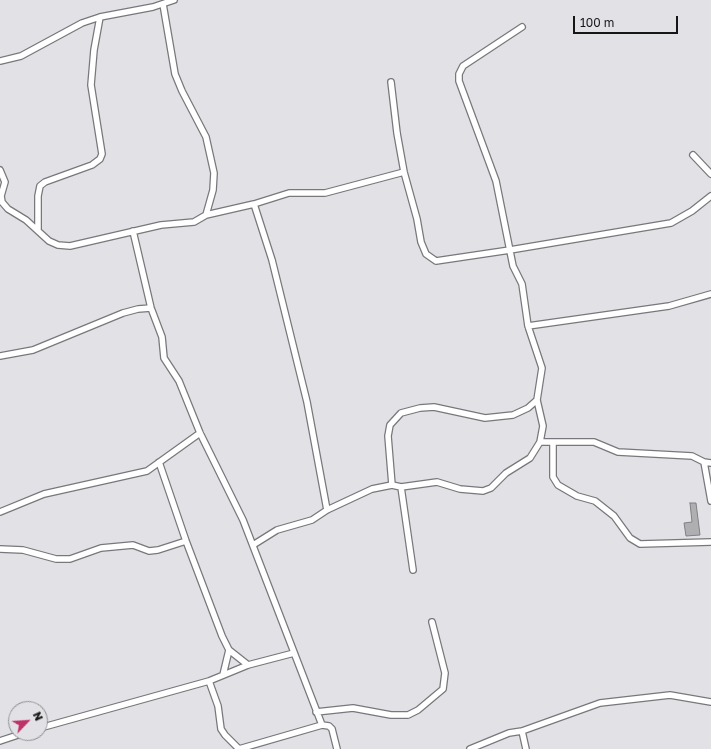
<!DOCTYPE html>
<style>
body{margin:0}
#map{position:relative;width:711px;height:749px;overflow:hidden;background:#e2e2e6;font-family:"Golos Text",sans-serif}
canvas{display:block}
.north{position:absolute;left:8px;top:701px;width:40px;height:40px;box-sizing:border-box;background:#e2e2e6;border:1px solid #909093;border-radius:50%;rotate:65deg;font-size:11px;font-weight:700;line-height:16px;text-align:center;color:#161617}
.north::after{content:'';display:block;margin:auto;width:14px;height:18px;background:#be3267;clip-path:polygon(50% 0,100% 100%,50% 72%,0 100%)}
.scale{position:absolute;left:573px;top:16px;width:105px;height:18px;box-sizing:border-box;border:2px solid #161617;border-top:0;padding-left:5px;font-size:12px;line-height:14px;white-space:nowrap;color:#161617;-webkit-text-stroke:3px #e2e2e6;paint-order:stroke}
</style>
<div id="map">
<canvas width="711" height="749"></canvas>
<div class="north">N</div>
<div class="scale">100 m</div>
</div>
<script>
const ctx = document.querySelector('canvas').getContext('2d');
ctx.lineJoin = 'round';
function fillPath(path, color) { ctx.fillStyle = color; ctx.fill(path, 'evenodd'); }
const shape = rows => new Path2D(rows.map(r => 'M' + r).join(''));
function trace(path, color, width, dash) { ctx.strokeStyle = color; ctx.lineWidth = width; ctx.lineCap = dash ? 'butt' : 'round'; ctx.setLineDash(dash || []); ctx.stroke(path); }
const building = shape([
 [690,503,696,503,700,535,686,536,684,523,692,522,690,503]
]);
fillPath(building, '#afafb2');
trace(building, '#808083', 1);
const street = shape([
 [163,4,175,74,182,91,206,137,214,173,213,190,206,215],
 [0,61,21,56,82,23,100,17,153,7,174,0],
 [391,82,397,133,404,172,417,219,421,242,426,254,436,261,510,250,671,223,692,211,711,196],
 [693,155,711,174],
 [0,170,5,182,1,196,2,202,8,209,26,220,49,241,58,245,70,246,161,225,194,222,206,215,254,204,289,193,325,193,404,172],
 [254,204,272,260,307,402,327,510],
 [38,230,38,196,40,186,45,182,92,165,100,159,102,154,91,85,94,50,100,17],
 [133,231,151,308,162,337,164,358,179,381,200,433,243,520,322,725],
 [528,326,669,306,711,294],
 [0,356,33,350,123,313,138,309,151,308],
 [540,442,594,442,618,452,692,456,704,462,711,463],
 [553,442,553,477,558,485,577,496,595,501,614,516,630,538,640,544,711,542],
 [159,462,186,541,222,636,229,650,248,665],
 [704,462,711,501],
 [392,485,388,436,390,425,401,413,420,408,434,407,485,418,513,415,528,408,537,400],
 [401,487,413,570],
 [0,512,44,494,147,471,200,433],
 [253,545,277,530,312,520,327,510,372,489,392,485,401,487,437,482,460,489,483,491,491,488,506,473,530,458,540,442,543,426,537,400,542,368,528,326,522,284,513,266,496,181,459,81,459,74,463,66,522,27],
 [0,549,23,550,56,559,70,559,101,548,133,545,149,551,158,550,186,541],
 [223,675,229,650],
 [209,681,218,706,221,729,225,735,239,749],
 [316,712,353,708,391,715,408,715,418,710,443,689,445,673,432,622],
 [40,728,209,681,248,665,294,653],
 [522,731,526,749],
 [0,741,24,733],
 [239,749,322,725,329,726,332,729,337,749],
 [470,749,509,733,522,731,600,703,670,695,711,702]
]);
trace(street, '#77787b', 8);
trace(street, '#fff', 5.5);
</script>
